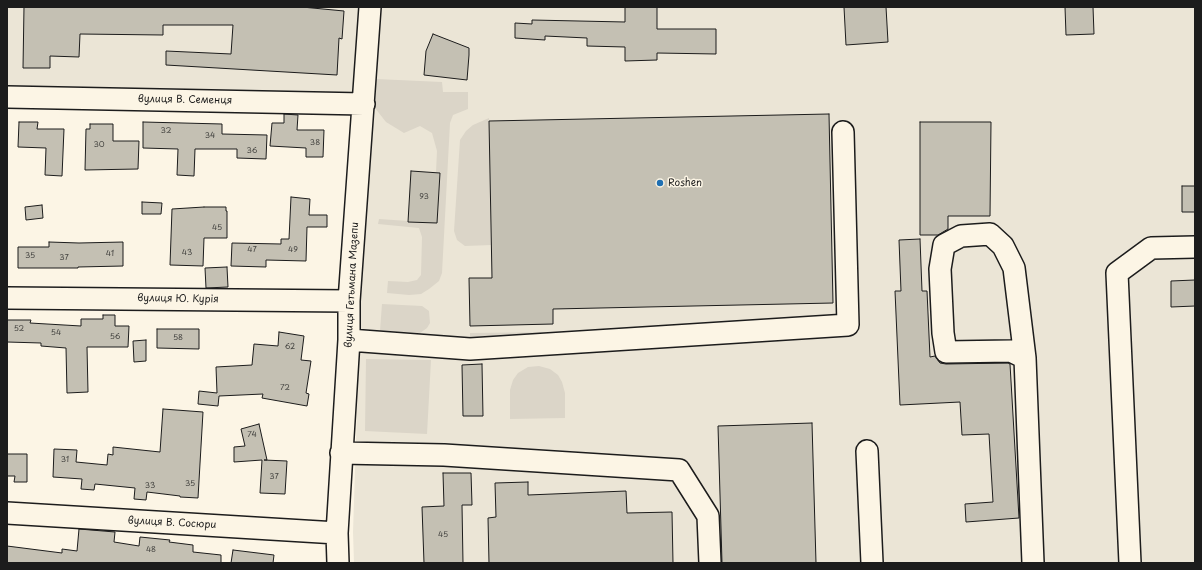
<!DOCTYPE html>
<meta charset="utf-8">
<style>
body{margin:0}
#map{position:relative;width:1202px;height:570px;overflow:hidden;background:#fcf5e5;font-family:"Playpen Sans",sans-serif}
canvas{display:block}
.frame{position:absolute;inset:0;border:8px solid #1c1c1c;pointer-events:none}
</style>
<div id="map">
<canvas width="1202" height="570"></canvas>
<div class="frame"></div>
</div>
<script>
const ctx = document.querySelector('canvas').getContext('2d');
ctx.lineJoin = 'round';
function fillPath(path, color) { ctx.fillStyle = color; ctx.fill(path, 'evenodd'); }
const shape = rows => new Path2D(rows.map(r => 'M' + r).join(''));
function trace(path, color, width, dash) { ctx.strokeStyle = color; ctx.lineWidth = width; ctx.lineCap = dash ? 'butt' : 'round'; ctx.setLineDash(dash || []); ctx.stroke(path); }
function drawText(font, color, halo, rows, align = 'center') {
  ctx.font = font + ' "Playpen Sans",sans-serif'; ctx.lineWidth = 3; ctx.setLineDash([]); ctx.textBaseline = 'middle'; ctx.strokeStyle = halo; ctx.fillStyle = color; for (const [text, x, y, turn = 0] of rows) {
    ctx.save(); ctx.translate(x, y); ctx.rotate((+turn || 0) * Math.PI / 180); ctx.textAlign = isNaN(turn) ? turn : align; if (halo) ctx.strokeText(text, 0, 0); ctx.fillText(text, 0, 0); ctx.restore();
  }
}
fillPath(shape([
 [7,7,369,7,354,97,7,91],
 [370,7,1195,7,1195,563,354,563,353,532]
]), '#ebe5d6');
fillPath(shape([
 [376,79,442,82,443,92,468,92,468,109,453,115,450,123,442,273,439,281,429,289,421,294,409,295,387,293,388,281,408,282,417,280,421,275,422,237,419,228,378,224,379,219,437,223,440,173,436,172,437,151,432,133,420,126,404,133,386,122,375,108],
 [489,118,491,245,465,246,457,240,454,231,460,140,466,131,473,125],
 [382,304,422,306,429,311,430,323,427,328,420,333,380,331],
 [562,332,562,343,470,343,470,333],
 [366,359,431,360,427,434,365,431],
 [539,366,550,369,558,375,562,382,565,393,565,418,510,419,510,390,513,380,518,373,528,367]
]), '#dbd5c8');
const building = shape([
 [24,7,302,7,344,11,342,39,339,38,337,75,166,65,166,51,231,54,233,25,163,25,163,35,80,34,79,57,50,56,50,68,23,68,24,7],
 [625,7,657,7,657,29,716,29,716,54,657,53,657,60,625,61,625,47,587,46,587,38,545,36,545,40,515,38,515,23,532,24,532,20,625,22,625,7],
 [844,7,886,7,888,42,846,45,844,7],
 [1065,7,1093,7,1094,34,1066,35,1065,7],
 [433,34,469,48,469,55,467,80,424,75,426,51,433,34],
 [284,114,298,115,297,130,324,130,323,157,306,157,306,148,270,146,272,123,284,123,284,114],
 [829,114,833,303,553,309,553,324,470,326,469,278,492,278,489,121,829,114],
 [19,122,38,122,37,129,64,129,62,176,45,175,46,148,18,147,19,122],
 [143,122,222,124,222,134,267,135,266,159,237,158,237,149,195,149,194,176,177,175,178,149,143,148,143,122],
 [920,122,991,122,990,216,948,216,948,229,938,235,920,235,920,122],
 [90,124,113,124,113,141,139,141,138,169,85,170,86,129,90,129,90,124],
 [411,171,440,173,437,223,408,222,411,171],
 [1182,186,1195,186,1195,212,1182,212,1182,186],
 [291,197,310,199,309,215,327,215,327,227,307,227,306,261,266,260,266,267,231,266,232,243,281,244,281,239,289,239,291,197],
 [142,202,162,203,161,214,142,214,142,202],
 [42,205,43,218,26,220,25,207,42,205],
 [204,207,226,207,226,211,227,211,227,238,204,238,203,266,170,265,172,209,204,207],
 [920,239,922,291,927,291,930,357,935,356,940,363,946,364,1008,363,1010,364,1019,518,966,522,965,504,993,502,989,434,962,435,960,402,900,405,895,291,901,291,899,240,920,239],
 [49,242,79,243,123,242,123,266,78,267,78,268,18,268,18,247,49,247,49,242],
 [227,267,228,287,206,288,205,268,227,267],
 [1195,280,1195,306,1171,307,1171,281,1195,280],
 [103,315,115,315,115,326,129,326,128,347,87,347,88,392,67,393,66,348,41,346,41,343,7,342,7,320,31,320,30,323,81,326,81,319,103,319,103,315],
 [157,329,199,329,199,349,157,348,157,329],
 [279,332,304,336,301,360,311,361,306,393,309,394,307,406,262,398,263,394,219,396,218,406,198,404,199,391,217,393,216,367,252,365,254,344,278,346,279,332],
 [146,340,146,361,134,362,133,341,146,340],
 [482,364,483,416,463,416,462,365,482,364],
 [163,409,203,412,198,498,180,497,180,496,147,492,146,500,134,499,135,488,95,484,94,490,81,489,82,479,53,477,54,449,77,450,76,462,107,465,108,454,113,455,113,447,160,452,163,409],
 [812,423,816,563,722,563,718,426,812,423],
 [259,424,267,460,264,460,287,461,285,494,260,493,262,460,234,462,234,447,245,446,241,429,259,424],
 [7,454,27,454,27,482,14,482,15,476,7,476,7,454],
 [443,473,471,473,472,505,462,505,463,563,424,563,422,507,444,506,443,473],
 [528,482,528,495,626,491,627,513,672,512,673,563,489,563,488,518,496,517,495,483,528,482],
 [79,529,115,532,114,542,139,546,140,537,170,540,169,542,193,545,193,552,221,555,221,563,7,563,7,546,62,553,62,549,77,551,79,529],
 [233,550,274,555,273,563,231,563,233,550]
]);
fillPath(building, '#c4c0b3');
trace(building, '#1c1c1c', 1);
const minor = shape([
 [7,97,364,104],
 [7,298,349,301],
 [349,340,470,349,848,325,843,132],
 [1025,358,1011,351,946,352,943,333,940,269,944,245,961,236,990,234,1003,246,1014,268,1025,358,1033,563],
 [867,451,872,563],
 [341,453,444,455,679,470,708,516,710,563],
 [7,513,337,533],
 [338,563,337,533,349,340,349,301,370,7],
 [1130,563,1117,273,1151,248,1195,247]
]);
trace(minor, '#1c1c1c', 24);
trace(minor, '#fcf5e5', 21);
for (const [x, y, r, color] of [
 [660,183,4,"#1f6fb2"]
]) { const dot = new Path2D(); dot.arc(x, y, r, 0, 2 * Math.PI); ctx.fillStyle = color; ctx.fill(dot); trace(dot, '#fcf5e5', 1.5); }
drawText('8px', '#464542', null, [
 ["32",166,131],
 ["34",210,136],
 ["38",315,143],
 ["30",99,145],
 ["36",252,151],
 ["93",424,197],
 ["45",217,228],
 ["47",252,250],
 ["49",293,250],
 ["43",187,253],
 ["41",110,254],
 ["35",30,256],
 ["37",64,258],
 ["52",19,329],
 ["54",56,333],
 ["56",115,337],
 ["58",178,338],
 ["62",290,347],
 ["72",285,388],
 ["74",252,435],
 ["31",65,460],
 ["37",274,477],
 ["35",190,484],
 ["33",150,486],
 ["45",443,535],
 ["48",151,550]
]);
drawText('10px', '#1c1c1c', '#fcf5e5', [
 ["вулиця В. Семенця",185,100,1],
 ["вулиця Гетьмана Мазепи",352,285,-87],
 ["вулиця Ю. Курія",178,299,1],
 ["вулиця В. Сосюри",172,523,3]
]);
drawText('10px', '#1c1c1c', '#fcf5e5', [
 ["Roshen",668,183]
], 'left');
</script>
